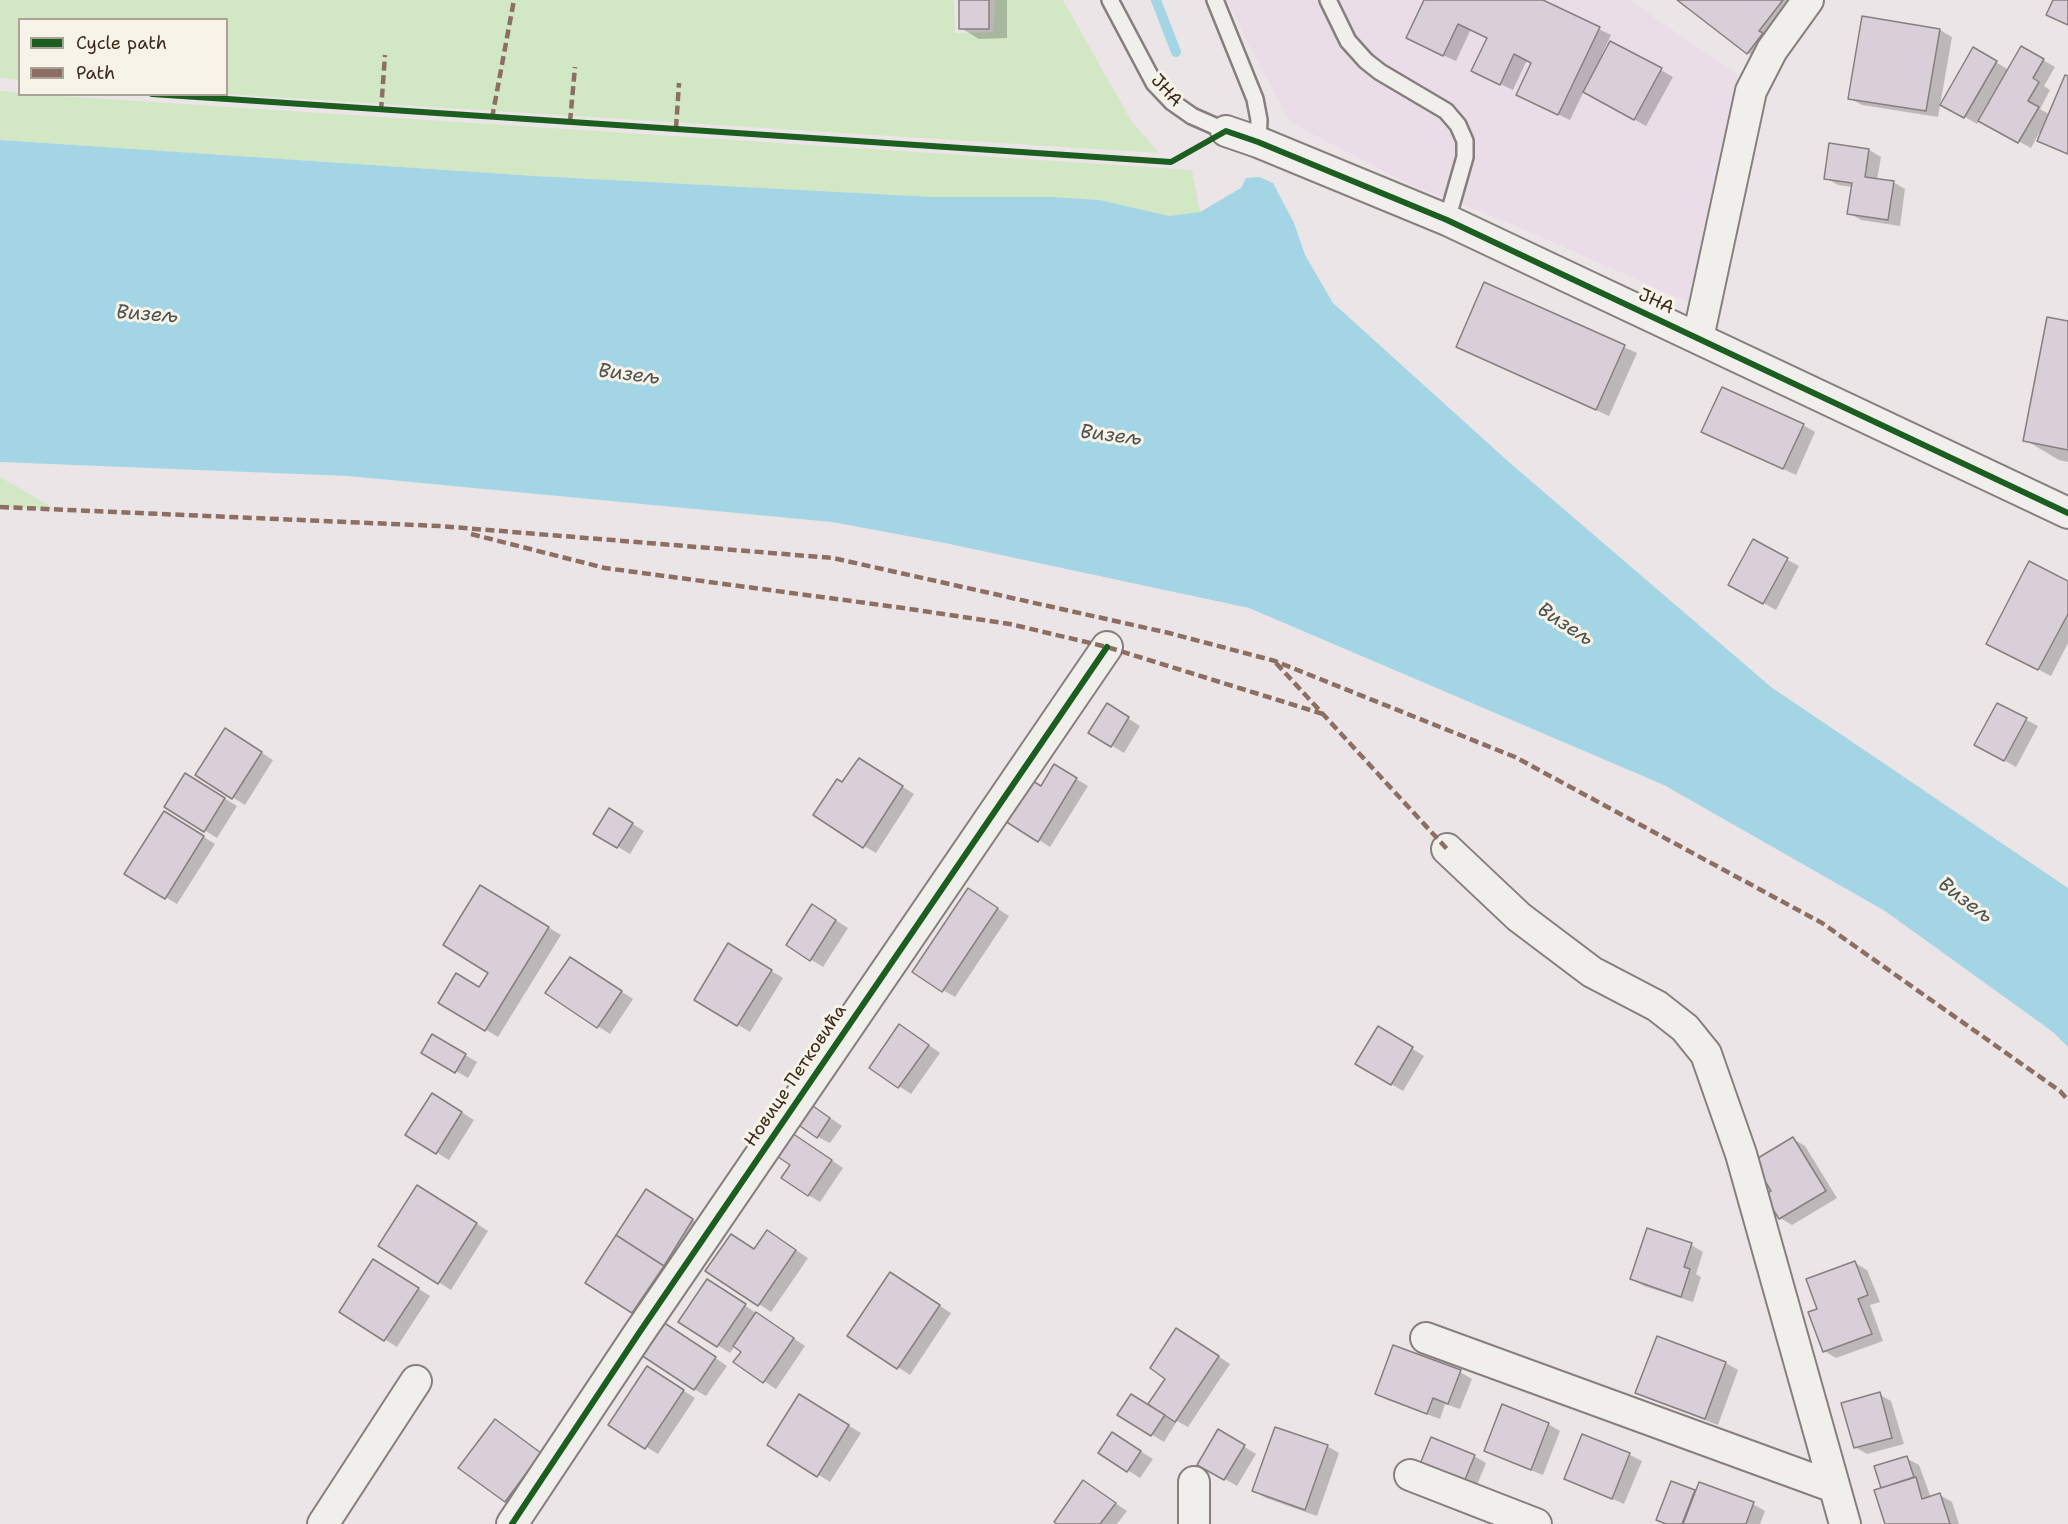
<!DOCTYPE html>
<meta charset="utf-8">
<style>
body{margin:0}
#map{position:relative;width:2068px;height:1524px;overflow:hidden;background:#ece5e8;font-family:"Shantell Sans",sans-serif}
canvas{display:block}
.legend{position:absolute;left:18px;top:18px;width:210px;height:78px;box-sizing:border-box;background:#f7f3e8;border:2px solid #aca397;margin:0;padding:8px 10px;list-style:none;font-size:18px;color:#3b2a1e}
.legend li{display:flex;align-items:center;gap:12px;height:30px}
.legend b{width:30px;border:2px solid #aca397}
</style>
<div id="map">
<canvas width="2068" height="1524"></canvas>
<ul class="legend">
<li><b style="height:8px;background:#1b5e20"></b>Cycle path</li>
<li><b style="height:8px;background:#8d6e63"></b>Path</li>
</ul>
</div>
<script>
const ctx = document.querySelector('canvas').getContext('2d');
ctx.lineJoin = 'round';
function fillPath(path, color) { ctx.fillStyle = color; ctx.fill(path, 'evenodd'); }
const shape = rows => new Path2D(rows.map(r => 'M' + r).join(''));
function trace(path, color, width, dash) { ctx.strokeStyle = color; ctx.lineWidth = width; ctx.lineCap = dash ? 'butt' : 'round'; ctx.setLineDash(dash || []); ctx.stroke(path); }
function drawText(font, color, halo, rows, align = 'center') {
  ctx.font = font + ' "Shantell Sans",sans-serif'; ctx.lineWidth = 6; ctx.setLineDash([]); ctx.textBaseline = 'middle'; ctx.strokeStyle = halo; ctx.fillStyle = color; for (const [text, x, y, turn = 0] of rows) {
    ctx.save(); ctx.translate(x, y); ctx.rotate((+turn || 0) * Math.PI / 180); ctx.textAlign = isNaN(turn) ? turn : align; if (halo) ctx.strokeText(text, 0, 0); ctx.fillText(text, 0, 0); ctx.restore();
  }
}
fillPath(shape([
 [1227,0,1629,0,1738,75,1690,303,1500,219,1413,186,1291,123,1251,50]
]), '#eadde8');
fillPath(shape([
 [0,0,954,0,955,33,993,32,995,0,1063,0,1132,122,1159,153,227,94,226,20,20,20,19,80,0,78],
 [0,91,19,93,20,94,46,95,1192,170,1200,212,1169,216,1100,200,1051,197,933,197,535,176,0,140],
 [0,477,55,509,0,507]
]), '#d2e7c4');
fillPath(shape([
 [0,140,535,176,933,197,1051,197,1100,200,1169,216,1200,212,1241,188,1246,178,1259,177,1273,183,1294,223,1305,255,1333,303,1510,463,1771,687,2068,888,2068,1047,2053,1032,1885,911,1664,785,1249,608,945,543,832,522,348,476,0,462]
]), '#a3d5e5');
fillPath(shape([
 [961,0,1007,0,1007,38,979,39,961,28],
 [1426,0,1539,0,1611,35,1602,54,1661,70,1673,77,1646,126,1584,91,1570,120,1530,101,1533,63,1527,60,1513,90,1485,77,1489,38,1471,29,1456,61,1420,45],
 [1680,0,1801,0,1760,60,1748,53],
 [1940,30,1952,37,1938,117,1862,105,1849,98],
 [2022,48,2055,67,2044,86,2050,90,2040,109,2049,114,2068,78,2068,154,2038,140,2041,134,2039,133,2031,148,1979,120,1977,124,1943,104,1974,49,2009,70],
 [1869,150,1881,157,1877,180,1893,182,1905,189,1900,226,1861,220,1849,213,1852,187,1838,185,1826,178],
 [1485,284,1637,353,1609,416,1457,347],
 [2068,322,2068,462,2059,460,2025,440],
 [1803,425,1815,432,1796,475,1703,432],
 [1753,541,1799,566,1776,610,1730,584],
 [2068,583,2068,643,2051,676,2000,650],
 [1107,705,1140,726,1124,753,1090,732],
 [1998,705,2038,726,2016,767,1988,751],
 [237,737,273,760,245,805,197,775],
 [1055,766,1088,786,1050,847,1039,840,1042,788],
 [871,767,914,794,876,853,864,846,843,784],
 [197,782,237,806,217,838,166,806],
 [622,817,644,831,630,854,595,833],
 [176,819,215,844,177,904,165,897],
 [493,894,561,935,498,1037,440,1002,480,989,490,973],
 [980,897,1009,916,955,997,943,990],
 [824,913,848,928,823,967,788,945],
 [729,945,783,978,750,1032,696,1000],
 [582,966,633,999,610,1034,547,993],
 [1379,1028,1424,1056,1403,1091,1357,1064],
 [912,1033,940,1053,911,1094,871,1068],
 [433,1036,477,1062,468,1078,423,1052],
 [444,1101,474,1120,449,1160,407,1134],
 [819,1110,842,1126,830,1143,818,1137],
 [799,1138,843,1168,820,1202,808,1195,792,1165],
 [1793,1139,1805,1146,1837,1198,1792,1225,1780,1218,1773,1191],
 [430,1193,488,1231,451,1290,380,1246],
 [659,1198,704,1227,645,1319,587,1282],
 [768,1232,808,1258,771,1312,707,1270,755,1250],
 [1691,1245,1703,1252,1696,1274,1701,1277,1693,1302,1644,1286,1631,1279],
 [1855,1263,1867,1270,1880,1302,1870,1305,1883,1341,1836,1358,1824,1351,1819,1310],
 [386,1268,430,1296,397,1347,341,1312],
 [902,1281,951,1313,910,1375,849,1336],
 [719,1288,805,1346,776,1389,735,1362,743,1352,735,1346,730,1353,680,1321],
 [676,1331,727,1366,706,1396,694,1389],
 [1189,1337,1230,1364,1188,1427,1177,1421,1164,1442,1119,1415,1149,1406,1167,1378],
 [1658,1338,1726,1363,1738,1370,1718,1425,1649,1399,1637,1392],
 [1460,1372,1472,1379,1460,1409,1445,1404,1440,1419,1388,1400,1376,1393],
 [659,1375,695,1398,658,1454,611,1425],
 [1879,1394,1891,1401,1904,1444,1867,1454,1855,1447],
 [811,1403,861,1433,830,1482,769,1444],
 [495,1421,552,1461,518,1508,506,1501],
 [1548,1424,1560,1431,1543,1475,1498,1457,1486,1450],
 [1218,1431,1256,1454,1237,1486,1199,1464],
 [1583,1436,1630,1455,1642,1461,1624,1504,1565,1478],
 [1124,1441,1153,1459,1140,1478,1100,1453],
 [1327,1446,1339,1453,1317,1516,1266,1498,1254,1491],
 [1474,1456,1486,1463,1474,1492,1420,1468],
 [1906,1458,1919,1465,1931,1498,1940,1495,1952,1502,1959,1524,1886,1524,1883,1489],
 [1084,1482,1127,1511,1117,1524,1059,1524],
 [1694,1492,1753,1504,1765,1511,1760,1524,1665,1524,1658,1520]
]), '#0003');
trace(shape([
 [1156,0,1176,52]
]), '#a3d5e5', 10);
const building = shape([
 [959,0,989,0,989,29,959,29,959,0],
 [1424,0,1543,0,1600,27,1558,115,1516,95,1531,63,1514,54,1500,85,1471,71,1487,38,1458,24,1443,56,1406,38,1424,0],
 [1677,0,1783,0,1759,31,1763,33,1747,54,1677,0],
 [2053,0,2068,0,2068,25,2046,15,2053,0],
 [1862,16,1940,29,1926,111,1848,99,1862,16],
 [1610,41,1662,68,1634,120,1583,92,1610,41],
 [2021,46,2044,59,2033,78,2039,82,2028,101,2039,107,2018,143,1978,121,2021,46],
 [1973,47,1997,61,1964,118,1940,105,1973,47],
 [2065,75,2068,76,2068,154,2037,141,2065,75],
 [1829,143,1869,149,1865,177,1894,181,1888,220,1847,214,1852,183,1824,179,1829,143],
 [1484,282,1625,345,1596,410,1456,347,1484,282],
 [2047,317,2068,321,2068,450,2023,441,2047,317],
 [1722,387,1804,424,1783,469,1701,432,1722,387],
 [1753,539,1788,558,1763,604,1728,585,1753,539],
 [2029,561,2068,581,2068,614,2038,670,1986,644,2029,561],
 [1107,703,1129,717,1111,747,1088,733,1107,703],
 [1997,703,2027,718,2004,761,1974,745,1997,703],
 [225,728,262,752,232,799,195,775,225,728],
 [859,758,903,786,863,848,813,815,837,779,842,782,859,758],
 [1054,764,1077,778,1038,842,1005,821,1031,780,1041,786,1054,764],
 [185,773,225,798,204,832,164,807,185,773],
 [609,808,633,823,617,848,593,834,609,808],
 [164,811,204,836,165,899,124,874,164,811],
 [480,885,549,927,485,1031,438,1003,456,973,479,987,488,973,443,945,480,885],
 [968,888,998,908,942,992,912,972,968,888],
 [812,904,836,920,810,961,786,945,812,904],
 [728,943,772,970,737,1026,694,1000,728,943],
 [570,957,622,991,597,1028,545,993,570,957],
 [899,1024,929,1045,898,1088,869,1068,899,1024],
 [1378,1026,1413,1047,1391,1085,1355,1064,1378,1026],
 [432,1034,466,1054,455,1073,421,1053,432,1034],
 [432,1093,462,1112,436,1154,405,1135,432,1093],
 [806,1101,830,1118,817,1138,793,1121,806,1101],
 [786,1129,832,1160,808,1196,781,1178,790,1165,771,1152,786,1129],
 [1793,1137,1826,1191,1779,1219,1764,1195,1771,1191,1753,1161,1793,1137],
 [417,1185,477,1223,438,1284,378,1246,417,1185],
 [646,1189,693,1219,664,1266,616,1235,646,1189],
 [1647,1228,1692,1243,1684,1267,1690,1269,1681,1297,1630,1279,1647,1228],
 [767,1230,796,1250,758,1306,705,1271,731,1234,754,1249,767,1230],
 [616,1235,664,1266,632,1313,585,1283,616,1235],
 [373,1259,419,1288,384,1341,339,1312,373,1259],
 [1855,1261,1868,1295,1858,1299,1872,1334,1823,1352,1808,1312,1817,1309,1806,1279,1855,1261],
 [890,1272,940,1305,897,1369,847,1336,890,1272],
 [707,1279,746,1304,717,1347,678,1322,707,1279],
 [756,1312,794,1338,763,1383,733,1362,741,1352,733,1346,756,1312],
 [663,1322,716,1357,694,1390,641,1355,663,1322],
 [1176,1328,1219,1356,1175,1422,1148,1404,1165,1379,1150,1368,1176,1328],
 [1657,1336,1726,1362,1705,1419,1635,1393,1657,1336],
 [1393,1345,1461,1370,1448,1404,1433,1398,1427,1414,1375,1394,1393,1345],
 [647,1366,684,1390,645,1449,608,1425,647,1366],
 [1880,1392,1892,1438,1854,1448,1841,1403,1880,1392],
 [799,1394,849,1425,817,1477,767,1445,799,1394],
 [1131,1394,1165,1415,1151,1436,1117,1415,1131,1394],
 [1502,1404,1549,1423,1531,1470,1484,1451,1502,1404],
 [495,1419,541,1453,505,1502,458,1468,495,1419],
 [1275,1427,1328,1445,1305,1510,1252,1491,1275,1427],
 [1218,1429,1245,1445,1224,1480,1197,1465,1218,1429],
 [1112,1432,1141,1451,1127,1472,1098,1453,1112,1432],
 [1582,1434,1630,1453,1612,1499,1564,1479,1582,1434],
 [1431,1437,1475,1455,1462,1487,1418,1469,1431,1437],
 [1907,1456,1914,1477,1881,1488,1874,1466,1907,1456],
 [1916,1477,1922,1499,1940,1493,1950,1524,1885,1524,1874,1490,1916,1477],
 [1083,1480,1116,1503,1100,1524,1057,1524,1054,1522,1083,1480],
 [1671,1481,1695,1490,1682,1524,1666,1524,1656,1520,1671,1481],
 [1699,1482,1754,1502,1746,1524,1683,1524,1699,1482]
]);
fillPath(building, '#d8cfd8');
trace(building, '#867f7e', 1.5);
const service = shape([
 [1110,0,1154,83,1172,102,1192,116,1226,131],
 [1215,0,1255,99,1259,120,1258,142],
 [1328,0,1348,41,1366,61,1380,72,1446,111,1458,125,1465,141,1465,157,1447,220]
]);
const minor = shape([
 [1226,131,1258,142,1447,220,2068,513],
 [1698,338,1751,91,1772,50,1808,0],
 [1447,849,1519,917,1592,972,1657,1006,1685,1028,1706,1054,1741,1154,1845,1524],
 [1426,1338,1834,1487],
 [1410,1475,1536,1524],
 [1194,1482,1194,1524],
 [323,1524,416,1381],
 [512,1524,639,1333,1107,647]
]);
trace(service, '#867f7e', 20);
trace(minor, '#867f7e', 34);
trace(service, '#f1efec', 15);
trace(minor, '#f1efec', 30);
trace(shape([
 [381,111,385,55],
 [492,118,514,0],
 [570,122,575,67],
 [676,128,679,83],
 [0,507,439,526,833,558,1169,633,1275,661,1515,757,1822,923,2060,1091,2068,1100],
 [471,534,605,568,896,607,1010,624,1107,647,1323,714],
 [1276,663,1447,849]
]), '#8d6e63', 4.5, [9, 4.5]);
trace(shape([
 [152,94,1171,162,1226,131,1258,142,1447,220,2068,513],
 [512,1524,639,1333,1107,647]
]), '#1b5e20', 6);
drawText('18px', '#3b2a1e', '#f7f3e8', [
 ["ЈНА",1166,91,48],
 ["ЈНА",1656,302,25],
 ["Новице Петковића",796,1076,-56]
]);
drawText('italic 20px', '#4d5350', '#f7f3e8', [
 ["Визељ",147,315,4],
 ["Визељ",629,375,7],
 ["Визељ",1111,436,7],
 ["Визељ",1565,625,33],
 ["Визељ",1965,901,37]
]);
</script>
